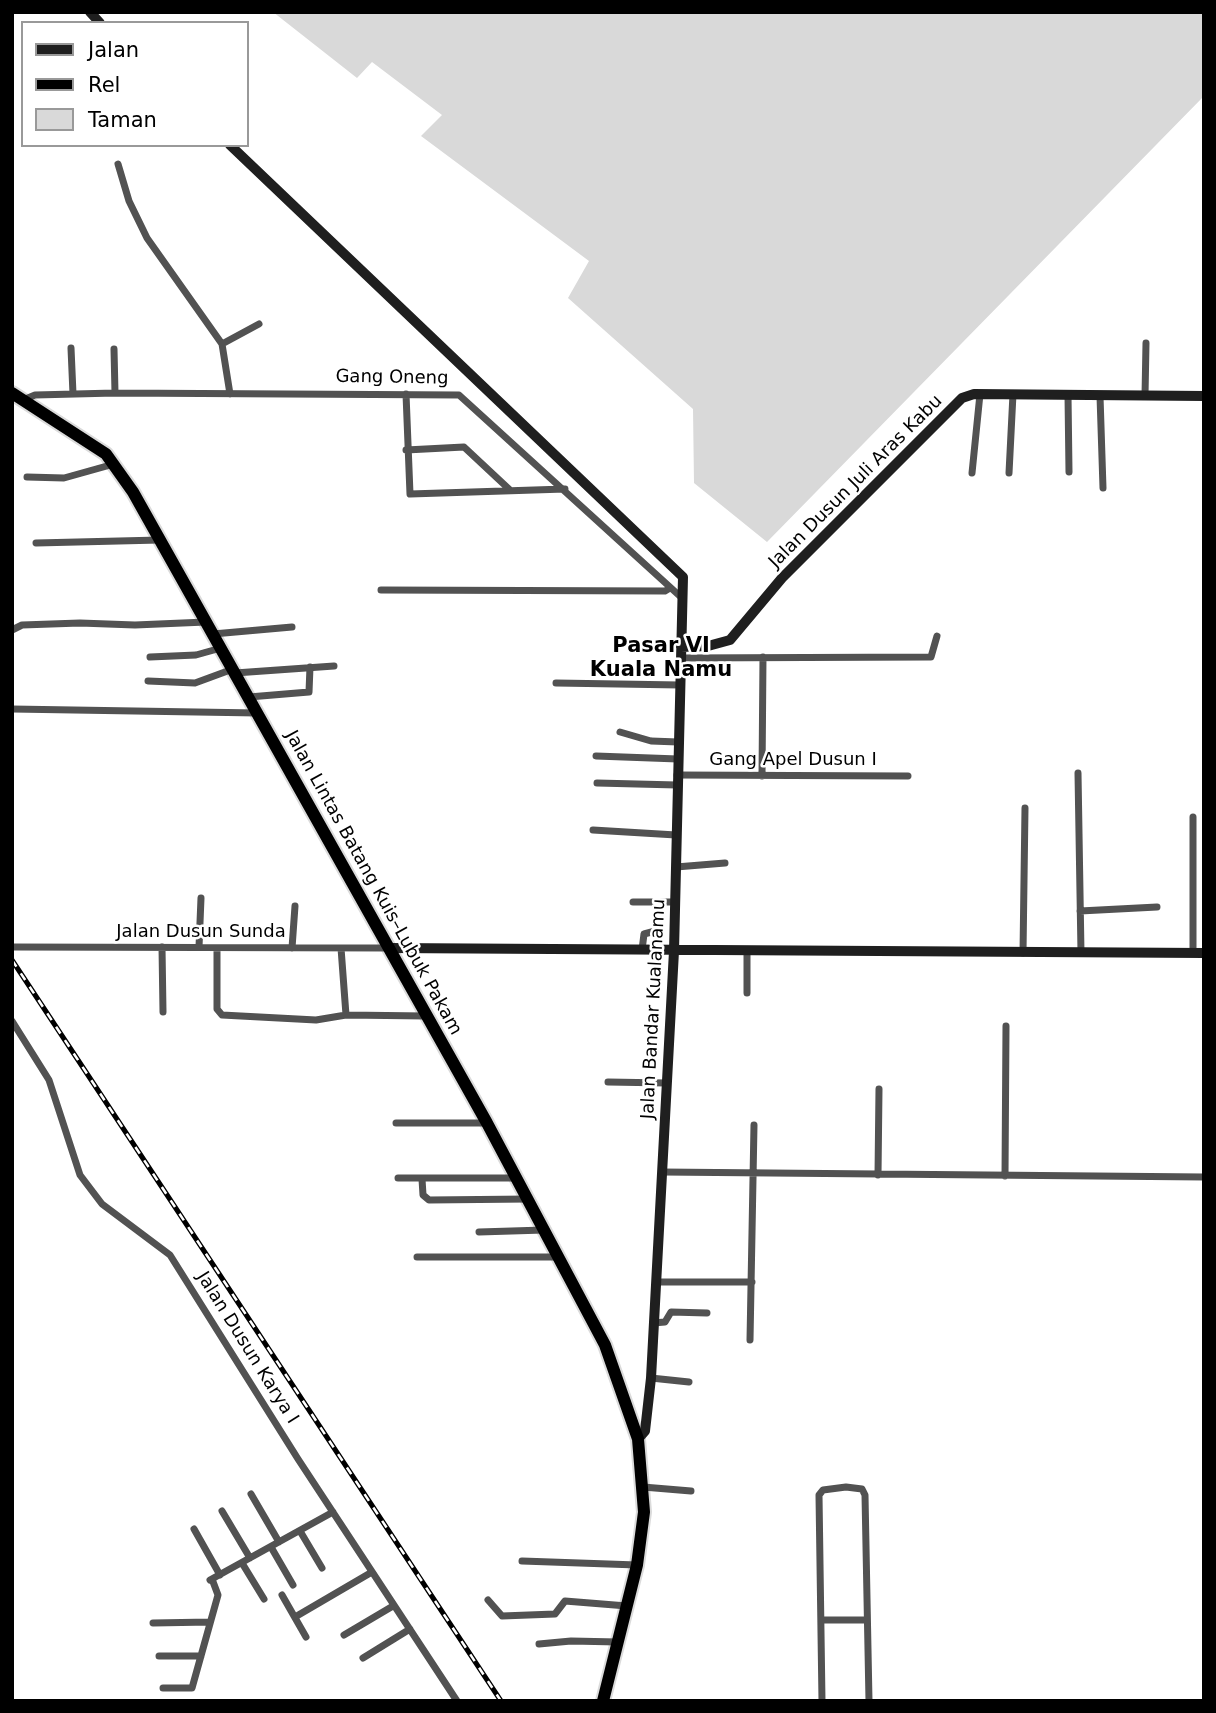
<!DOCTYPE html>
<meta charset="utf-8">
<style>
body{margin:0}
#map{position:relative;width:1216px;height:1713px;overflow:hidden;background:#fff;font-family:"DejaVu Sans",sans-serif}
canvas{display:block}
.frame{position:absolute;inset:0;border:14px solid #000;pointer-events:none}
.legend{position:absolute;left:21px;top:21px;width:228px;height:126px;box-sizing:border-box;background:#fff;border:2px solid #999;margin:0;padding:9px 12px;list-style:none;font-size:21px;color:#000}
.legend li{display:flex;align-items:center;gap:14px;height:35px}
.legend b{width:35px;border:2px solid #999}
</style>
<div id="map">
<canvas width="1216" height="1713"></canvas>
<div class="frame"></div>
<ul class="legend">
<li><b style="height:9px;background:#1f1f1f"></b>Jalan</li>
<li><b style="height:9px;background:#000"></b>Rel</li>
<li><b style="height:19px;background:#d9d9d9"></b>Taman</li>
</ul>
</div>
<script>
const ctx = document.querySelector('canvas').getContext('2d');
ctx.lineJoin = 'round';
function fillPath(path, color) { ctx.fillStyle = color; ctx.fill(path, 'evenodd'); }
const shape = rows => new Path2D(rows.map(r => 'M' + r).join(''));
function trace(path, color, width, dash) { ctx.strokeStyle = color; ctx.lineWidth = width; ctx.lineCap = dash ? 'butt' : 'round'; ctx.setLineDash(dash || []); ctx.stroke(path); }
function drawText(font, color, halo, rows, align = 'center') {
  ctx.font = font + ' "DejaVu Sans",sans-serif'; ctx.lineWidth = 5; ctx.setLineDash([]); ctx.textBaseline = 'middle'; ctx.strokeStyle = halo; ctx.fillStyle = color; for (const [text, x, y, turn = 0] of rows) {
    ctx.save(); ctx.translate(x, y); ctx.rotate((+turn || 0) * Math.PI / 180); ctx.textAlign = isNaN(turn) ? turn : align; if (halo) ctx.strokeText(text, 0, 0); ctx.fillText(text, 0, 0); ctx.restore();
  }
}
fillPath(shape([
 [273,12,1204,12,1204,96,767,542,694,483,693,409,568,298,589,261,421,136,442,115,372,62,357,78]
]), '#d9d9d9');
const highway = shape([
 [12,393,106,454,133,492,487,1123,605,1345,638,1439,644,1512,637,1565,603,1701]
]);
trace(highway, '#dbdbdb', 16);
trace(shape([
 [118,164,129,201,147,238,222,344,230,394],
 [222,344,259,324],
 [71,348,73,394],
 [114,349,115,393],
 [406,394,410,494,565,489],
 [1068,395,1069,472],
 [1100,396,1103,488],
 [1145,396,1146,343],
 [23,400,35,395,115,393,459,395,682,598],
 [406,450,464,447,510,490],
 [972,473,980,394],
 [1009,473,1013,394],
 [27,477,64,478,114,464],
 [36,543,160,540],
 [381,590,665,591,670,588],
 [12,630,22,625,80,623,135,625,206,622],
 [213,634,292,627],
 [150,657,196,655,221,648],
 [681,658,931,657,937,636],
 [235,673,334,666],
 [148,681,195,683,233,669],
 [556,683,680,685],
 [249,697,309,692,310,667],
 [12,709,258,713],
 [620,732,651,741,678,742],
 [596,756,678,759],
 [1078,773,1081,953],
 [677,775,908,776],
 [762,776,763,657],
 [597,783,677,785],
 [1193,817,1193,953],
 [593,830,676,835],
 [676,867,725,863],
 [633,902,675,902],
 [1080,911,1157,907],
 [12,947,388,948],
 [162,947,163,1012],
 [199,947,201,898],
 [217,948,217,1009,222,1015,316,1020,346,1015,426,1016],
 [292,948,295,906],
 [341,948,346,1015],
 [642,950,644,934,659,930,660,902],
 [1023,953,1025,808],
 [747,993,747,951],
 [12,1021,49,1080,80,1175,102,1204,170,1255,298,1459,457,1701],
 [608,1082,666,1083],
 [396,1123,487,1123],
 [662,1172,1204,1177],
 [878,1175,879,1089],
 [1005,1176,1006,1026],
 [398,1178,516,1178],
 [422,1179,423,1195,429,1200,529,1199],
 [479,1232,544,1230],
 [417,1257,558,1257],
 [656,1282,752,1282],
 [653,1323,665,1322,671,1312,707,1313],
 [750,1340,754,1125],
 [651,1378,689,1382],
 [643,1487,691,1491],
 [251,1494,279,1542],
 [222,1511,250,1558],
 [194,1529,220,1575],
 [300,1531,322,1568],
 [271,1547,293,1585],
 [522,1561,637,1565],
 [242,1563,264,1599],
 [210,1580,333,1512],
 [282,1595,306,1637],
 [488,1600,502,1616,555,1614,565,1601,627,1606],
 [295,1617,372,1572],
 [821,1620,867,1620],
 [153,1623,210,1622],
 [344,1635,393,1606],
 [539,1644,571,1641,618,1642],
 [159,1656,201,1656],
 [363,1658,410,1629],
 [163,1688,192,1688,218,1595,212,1579],
 [822,1701,819,1495,823,1490,846,1487,862,1489,865,1495,869,1701]
]), '#525252', 7);
trace(shape([
 [90,12,100,23],
 [230,145,683,577,674,951,651,1378,645,1431,638,1439],
 [681,647,708,646,730,640,782,578,962,398,974,394,1204,396],
 [389,948,1204,953]
]), '#1f1f1f', 10);
trace(highway, '#000', 12);
const rail = shape([
 [12,960,501,1701]
]);
trace(rail, '#000', 5);
trace(rail, '#fff', 2.5, [8]);
drawText('18px', '#000', '#fff', [
 ["Gang Oneng",392,378,1],
 ["Jalan Dusun Juli Aras Kabu",856,482,-45],
 ["Gang Apel Dusun I",793,760],
 ["Jalan Lintas Batang Kuis–Lubuk Pakam",373,883,61],
 ["Jalan Dusun Sunda",201,932],
 ["Jalan Bandar Kualanamu",654,1009,-87],
 ["Jalan Dusun Karya I",247,1348,58]
]);
drawText('bold 21px', '#000', '#fff', [
 ["Pasar VI",661,647],
 ["Kuala Namu",661,671]
]);
</script>
